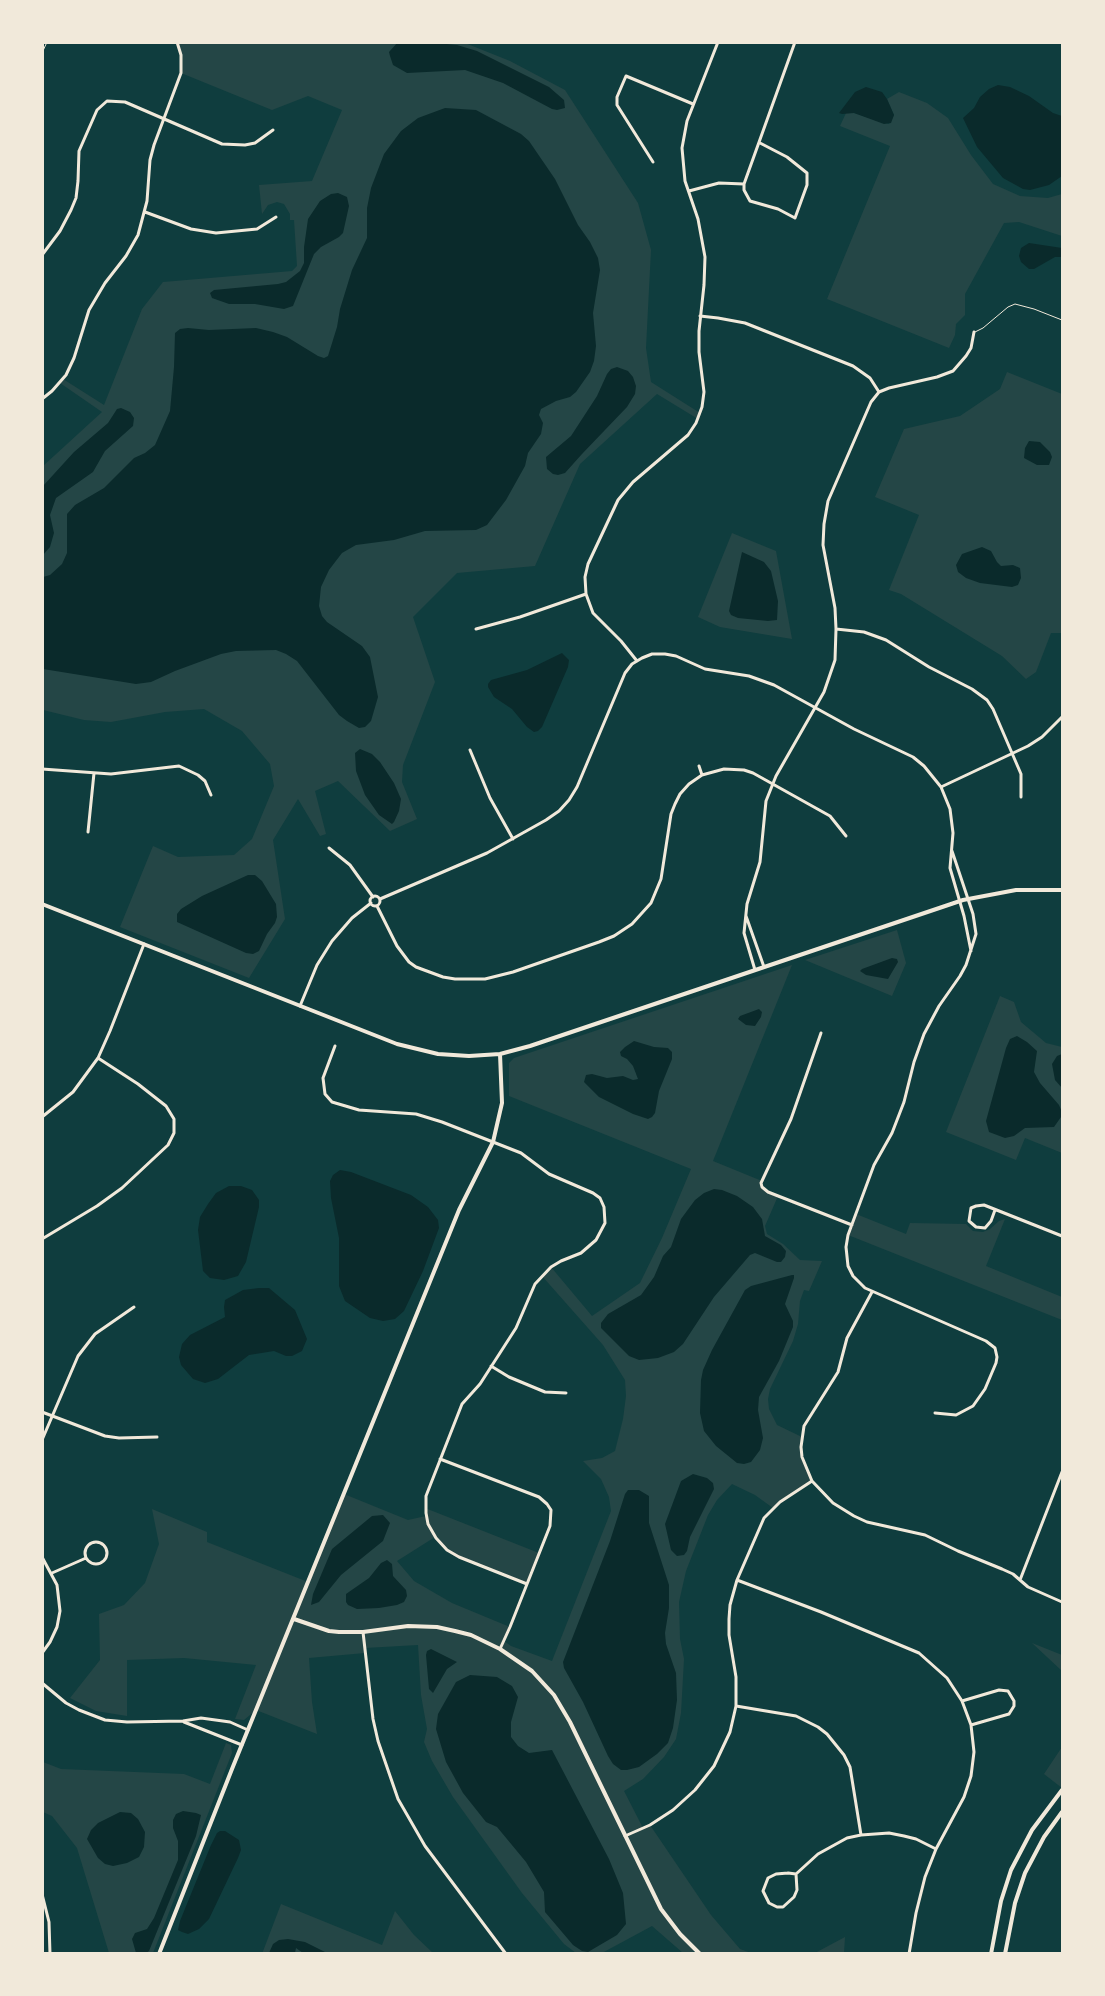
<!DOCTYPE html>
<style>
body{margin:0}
#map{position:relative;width:1105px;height:1996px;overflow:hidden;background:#0f3d3e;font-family:Manrope,sans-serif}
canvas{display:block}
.frame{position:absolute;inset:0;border:44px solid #f1e9da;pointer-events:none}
</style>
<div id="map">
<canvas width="1105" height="1996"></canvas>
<div class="frame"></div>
</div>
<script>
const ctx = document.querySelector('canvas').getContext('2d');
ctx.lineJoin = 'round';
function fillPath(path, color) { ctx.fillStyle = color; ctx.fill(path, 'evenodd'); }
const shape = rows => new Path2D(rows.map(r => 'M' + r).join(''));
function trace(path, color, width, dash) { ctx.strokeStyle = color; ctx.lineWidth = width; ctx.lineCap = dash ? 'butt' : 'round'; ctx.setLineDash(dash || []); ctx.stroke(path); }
fillPath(shape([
 [177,43,465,43,510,61,565,90,638,203,651,250,646,348,651,382,700,413,698,419,657,394,580,464,535,566,457,573,413,617,435,682,403,765,402,782,417,819,390,831,338,781,315,791,326,834,320,836,298,799,273,840,285,919,249,978,120,927,153,846,178,857,234,855,252,839,274,786,270,764,242,731,204,709,165,712,111,722,84,720,43,710,43,466,102,412,60,383,63,379,104,405,142,309,163,282,292,271,297,266,294,220,290,220,290,214,284,204,277,202,268,205,262,214,259,185,312,181,342,110,308,96,272,110,181,73,182,66],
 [899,92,927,103,948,118,971,155,993,184,1020,196,1048,198,1062,194,1062,236,1019,222,1004,223,965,294,965,315,956,324,955,335,949,348,827,299,890,146,840,126,846,113,854,113,889,124,894,115,887,99],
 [1007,372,1062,394,1062,633,1051,633,1036,672,1026,679,1002,656,901,594,889,590,919,515,875,497,904,429,960,416,1000,389],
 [732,533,776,551,792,639,720,627,698,617],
 [897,930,906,963,892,996,805,960],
 [792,965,713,1161,762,1181,762,1187,778,1196,765,1226,767,1234,783,1244,800,1260,822,1261,809,1291,804,1290,800,1301,798,1324,793,1341,770,1389,768,1399,769,1409,777,1425,802,1437,802,1457,812,1481,773,1508,755,1495,732,1484,717,1500,708,1515,686,1571,679,1602,680,1639,684,1659,681,1713,676,1739,664,1757,643,1779,624,1791,643,1828,650,1825,711,1915,740,1949,751,1953,700,1953,695,1950,692,1953,683,1953,652,1926,602,1953,576,1953,564,1944,522,1893,453,1797,432,1761,424,1742,427,1729,421,1695,418,1645,365,1648,365,1653,309,1658,312,1702,317,1734,256,1710,244,1720,235,1719,256,1665,184,1658,127,1660,127,1716,96,1711,70,1698,100,1660,99,1614,124,1605,145,1583,159,1544,152,1509,207,1532,207,1542,308,1582,344,1494,408,1520,426,1516,425,1508,539,1553,527,1584,462,1558,447,1550,435,1537,397,1561,414,1581,452,1603,510,1627,504,1641,511,1646,552,1661,611,1511,609,1497,601,1479,583,1461,602,1458,615,1451,623,1419,626,1396,625,1380,603,1345,542,1276,551,1267,592,1316,640,1283,662,1238,691,1169,509,1096,509,1063,514,1058],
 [1000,996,1014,1002,1021,1022,1046,1043,1062,1047,1062,1153,1025,1138,1016,1160,946,1132],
 [856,1214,906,1234,910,1223,966,1224,973,1231,983,1232,990,1229,999,1221,1005,1219,986,1266,1062,1297,1062,1320,848,1235],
 [1032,1643,1062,1655,1062,1671],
 [226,1743,231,1745,232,1753,153,1953,109,1953,77,1848,52,1816,43,1812,43,1762,61,1769,184,1774,210,1784],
 [1062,1747,1062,1788,1044,1774],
 [281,1904,382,1945,395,1911,414,1935,433,1953,262,1954],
 [845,1937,844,1953,815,1953]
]), '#244646');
fillPath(shape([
 [398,42,436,43,457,45,477,51,549,87,564,100,565,108,557,110,552,109,503,83,465,70,407,73,393,65,390,56,389,52],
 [998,85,1010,87,1029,96,1053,113,1062,116,1062,176,1049,185,1030,190,1023,189,1003,178,977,147,963,118,974,108,980,97,989,89],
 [866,87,882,92,887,99,894,115,891,123,884,124,854,113,842,114,839,113,855,92],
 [445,108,476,110,521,134,529,141,555,179,578,225,590,242,598,258,600,270,593,313,596,346,594,361,590,372,576,392,570,397,556,401,541,409,539,415,543,423,541,434,528,453,525,466,506,500,487,525,476,530,425,531,394,540,356,545,342,553,329,570,321,587,319,606,322,616,327,622,362,646,370,657,378,697,371,721,365,727,359,728,347,721,339,715,297,661,286,654,276,650,236,651,221,654,175,671,151,682,136,684,43,669,43,577,50,575,62,564,67,553,67,514,75,505,104,488,134,458,145,453,155,445,170,411,174,367,175,333,180,329,188,328,209,330,256,328,273,332,287,337,318,356,324,358,328,356,337,327,340,309,352,270,367,238,367,208,371,188,384,154,401,131,418,118],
 [338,193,347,197,349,206,343,233,339,237,321,247,314,254,293,306,284,309,255,304,229,304,212,298,210,293,214,290,278,284,286,282,300,271,304,263,304,247,308,219,320,201,331,194],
 [1029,243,1062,248,1062,257,1055,257,1034,269,1029,269,1021,262,1019,256,1021,248],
 [617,367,628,371,633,377,636,386,635,394,627,407,582,454,565,473,558,475,553,474,547,469,546,457,571,436,597,396,607,374,611,369],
 [121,408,130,412,134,418,133,426,105,451,93,472,56,498,50,515,54,533,50,547,43,555,43,486,74,452,108,423,117,409],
 [1029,441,1040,442,1050,452,1052,457,1049,465,1037,465,1024,458,1025,448],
 [982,547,991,551,997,562,1001,566,1013,565,1020,568,1021,578,1018,585,1012,587,980,583,966,578,958,572,956,565,962,554],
 [742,552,764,562,771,571,778,601,777,620,768,621,738,618,731,615,729,611],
 [562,653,569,660,568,667,542,727,538,731,534,732,527,727,512,709,494,697,488,687,488,684,491,680,527,670],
 [360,749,372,754,380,762,394,783,401,799,399,811,394,822,392,824,379,815,365,795,356,771,355,753],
 [248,875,255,875,262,881,276,904,277,917,275,923,267,934,259,951,253,954,246,953,177,922,177,914,181,909,202,896],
 [892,958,897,959,898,962,888,979,866,975,860,971,862,969],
 [759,1009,762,1012,761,1017,755,1026,746,1025,738,1019,740,1016],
 [1017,1036,1027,1042,1037,1051,1034,1072,1040,1083,1059,1105,1062,1112,1061,1117,1054,1127,1025,1128,1014,1136,1005,1138,989,1132,986,1121,1006,1048,1010,1039],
 [634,1041,654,1047,668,1048,672,1052,672,1059,659,1091,655,1113,652,1117,648,1119,633,1114,599,1097,584,1082,586,1075,592,1074,607,1078,623,1076,633,1080,638,1079,633,1066,627,1059,621,1056,620,1052,625,1047],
 [1062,1054,1062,1088,1055,1080,1052,1064,1057,1056],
 [340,1170,351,1172,411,1195,428,1207,438,1220,439,1228,423,1271,404,1311,395,1319,383,1321,370,1318,345,1301,339,1286,339,1238,331,1198,330,1181,333,1175],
 [229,1186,241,1186,252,1190,259,1200,259,1207,246,1262,238,1276,224,1280,210,1278,203,1271,198,1230,200,1217,208,1204,216,1193],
 [714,1189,722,1190,737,1196,753,1207,762,1219,765,1236,781,1245,786,1251,785,1257,781,1262,777,1262,755,1253,750,1255,714,1297,683,1344,674,1352,658,1358,639,1360,629,1356,601,1328,601,1323,608,1314,641,1295,654,1277,663,1256,671,1247,681,1219,695,1200,704,1193],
 [792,1275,794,1275,794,1278,785,1304,793,1321,793,1327,779,1361,759,1397,758,1410,763,1438,760,1450,751,1462,744,1464,737,1463,716,1446,704,1431,700,1413,701,1380,703,1370,712,1350,745,1290,751,1286],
 [259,1288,269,1288,295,1310,307,1339,302,1351,292,1356,286,1356,274,1351,249,1355,218,1379,205,1383,193,1379,181,1365,179,1357,182,1344,190,1335,225,1317,224,1307,225,1300,243,1290],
 [693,1474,707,1478,713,1483,714,1489,690,1537,687,1551,684,1555,677,1556,671,1550,665,1524,681,1481],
 [628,1490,639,1490,649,1496,649,1523,669,1585,669,1608,665,1633,666,1644,676,1673,677,1700,673,1728,668,1743,657,1754,639,1767,627,1770,621,1770,613,1764,608,1756,583,1702,564,1668,563,1662,610,1541,625,1494],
 [383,1515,390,1523,383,1541,341,1575,319,1602,311,1605,313,1594,332,1549,372,1516],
 [387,1560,392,1564,393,1576,406,1590,407,1596,404,1602,397,1605,379,1608,357,1609,348,1605,346,1602,346,1594,369,1578,381,1563],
 [431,1649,457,1662,447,1669,433,1693,429,1689,426,1655,427,1651],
 [470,1675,497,1677,512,1686,518,1697,511,1722,511,1737,518,1746,529,1753,552,1750,609,1859,623,1893,626,1924,617,1935,588,1952,582,1951,573,1945,545,1912,544,1892,526,1862,497,1827,486,1822,463,1793,446,1762,436,1729,438,1714,456,1682],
 [183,1811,196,1813,201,1815,196,1836,149,1951,146,1953,136,1953,132,1939,135,1933,147,1929,154,1918,178,1860,178,1841,173,1828,173,1820,176,1814],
 [120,1812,131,1813,138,1819,145,1832,144,1847,139,1857,127,1863,113,1866,105,1864,98,1858,87,1839,91,1830,98,1823],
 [220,1831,225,1831,239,1840,241,1850,238,1858,209,1919,199,1929,188,1934,182,1932,178,1930,180,1921,211,1845,217,1833],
 [288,1939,305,1942,327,1953,303,1953,296,1948,295,1953,269,1953,273,1944,279,1940]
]), '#0a2a2b');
trace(shape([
 [42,53,47,42]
]), '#f1e9da', 1);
trace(shape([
 [975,332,983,328,1008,307,1015,304,1034,309,1062,320]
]), '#f1e9da', 1);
trace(shape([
 [760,143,787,157,807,173,807,185,795,218,778,209,750,201,744,190,744,184,795,42],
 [653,162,617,105,617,97,626,76,693,104],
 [689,191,719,183,744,184],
 [145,212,191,229,216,233,257,229,276,217],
 [42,255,60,231,71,210,76,198,78,181,79,151,97,110,107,101,125,102,222,144,245,145,255,143,273,130],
 [700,316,718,318,745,323,853,366,870,378,879,392],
 [42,399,52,391,66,375,74,358,89,310,105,283,126,256,138,235,147,201,150,160,154,145,181,73,181,55,177,42],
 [476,629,520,617,586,594],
 [836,629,864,632,886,640,929,667,972,689,987,700,993,709,1021,774,1021,797],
 [637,661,621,641,593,613,586,594,585,577,588,564,618,500,633,482,688,435,696,423,702,407,704,392,699,352,699,331,704,285,705,257,698,219,685,181,682,148,687,121,718,42],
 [470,750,490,798,513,839],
 [699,766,702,775],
 [42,769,111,774,179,766,198,775,205,781,211,795],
 [941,787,1028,746,1042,737,1062,717],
 [88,832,94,773],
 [329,848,350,865,373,897],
 '370 901a5 5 0 1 1 10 0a5 5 0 1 1-10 0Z',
 [380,899,487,853,546,820,559,811,569,800,577,787,625,673,632,664,642,658,652,654,665,654,676,656,705,669,749,676,774,685,854,729,913,757,924,766,941,787,950,809,953,833,950,868,964,916,971,951],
 [377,906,397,946,409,962,416,967,443,977,455,979,485,979,513,972,599,942,614,936,632,924,651,903,661,879,671,814,675,804,680,794,689,784,702,775,724,769,744,770,753,773,830,816,846,836],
 [746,916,764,967],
 [755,970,744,933,747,904,760,862,766,801,776,776,824,692,835,660,836,629,835,608,823,545,824,524,828,501,871,402,879,392,889,388,937,377,953,371,966,356,971,348,974,332],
 [300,1006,317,965,332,941,352,918,371,903],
 [821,1033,791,1119,761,1183,762,1187,768,1192,852,1225],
 [335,1046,323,1078,325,1094,332,1102,359,1110,416,1114,442,1122,521,1153,549,1174,593,1193,600,1198,604,1207,605,1223,596,1240,581,1253,561,1261,551,1267,535,1284,516,1328,480,1384,462,1404,426,1496,426,1513,428,1524,436,1538,447,1550,459,1557,527,1584],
 [42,1117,73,1092,98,1058,110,1031,144,944],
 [995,1210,991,1221,985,1228,976,1227,969,1221,971,1208,976,1206,984,1205,1062,1236],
 [42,1239,97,1206,122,1188,168,1145,174,1133,174,1119,166,1106,138,1084,98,1058],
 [872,1292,847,1338,838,1372,804,1426,801,1447,802,1457,812,1481,833,1503,854,1516,867,1522,925,1535,958,1551,1002,1569,1013,1574,1028,1587,1062,1602],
 [491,1366,509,1377,545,1392,566,1393],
 [42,1412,105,1436,119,1438,157,1437],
 [935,1413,956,1415,973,1406,985,1389,996,1363,997,1357,995,1348,986,1341,865,1288,853,1276,848,1266,846,1247,848,1235,874,1165,892,1133,904,1102,914,1062,924,1034,939,1006,960,976,966,965,976,934,973,914,952,851],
 [42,1440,78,1356,95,1334,134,1307],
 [440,1459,539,1497,547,1504,551,1510,550,1526,510,1627,500,1649],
 '85 1553a11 11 0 1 1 22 0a11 11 0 1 1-22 0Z',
 [42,1557,57,1585,60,1611,57,1627,50,1642,42,1653],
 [52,1573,86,1558],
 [737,1580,821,1612,919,1653,947,1678,962,1701,971,1725,974,1752,971,1776,964,1797,936,1849,925,1877,916,1913,909,1954],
 [1020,1580,1062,1472],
 [363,1632,373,1719,378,1741,398,1799,425,1846,506,1954],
 [42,1683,66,1703,79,1710,105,1720,127,1722,183,1721,201,1718,230,1722,248,1730],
 [962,1701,999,1690,1008,1691,1014,1701,1014,1706,1009,1714,971,1725],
 [736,1706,796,1716,818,1727,827,1734,844,1755,850,1767,861,1835],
 [184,1722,242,1745],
 [625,1836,650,1825,673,1810,695,1790,714,1766,730,1732,736,1706,736,1677,729,1635,729,1619,730,1605,737,1580,764,1518,780,1502,812,1481],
 [788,1873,796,1874,797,1890,794,1897,783,1907,777,1907,769,1903,763,1891,768,1878,776,1874,788,1873],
 [796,1874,818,1854,847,1838,861,1835,889,1833,904,1836,916,1839,936,1849],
 [42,1894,49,1922,50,1954]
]), '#f1e9da', 3);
trace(shape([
 [42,904,397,1044,438,1054,469,1056,500,1054,530,1046,963,900,1016,890,1062,890],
 [294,1619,329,1631,339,1632,363,1632,408,1626,437,1627,455,1631,471,1635,500,1649,532,1671,554,1695,570,1722,661,1909,680,1934,700,1954],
 [159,1954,232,1769,459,1210,493,1142,502,1103,500,1054],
 [991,1954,1001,1901,1011,1870,1032,1830,1062,1790],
 [1005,1954,1015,1903,1025,1873,1044,1837,1062,1812]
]), '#f1e9da', 4);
</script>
